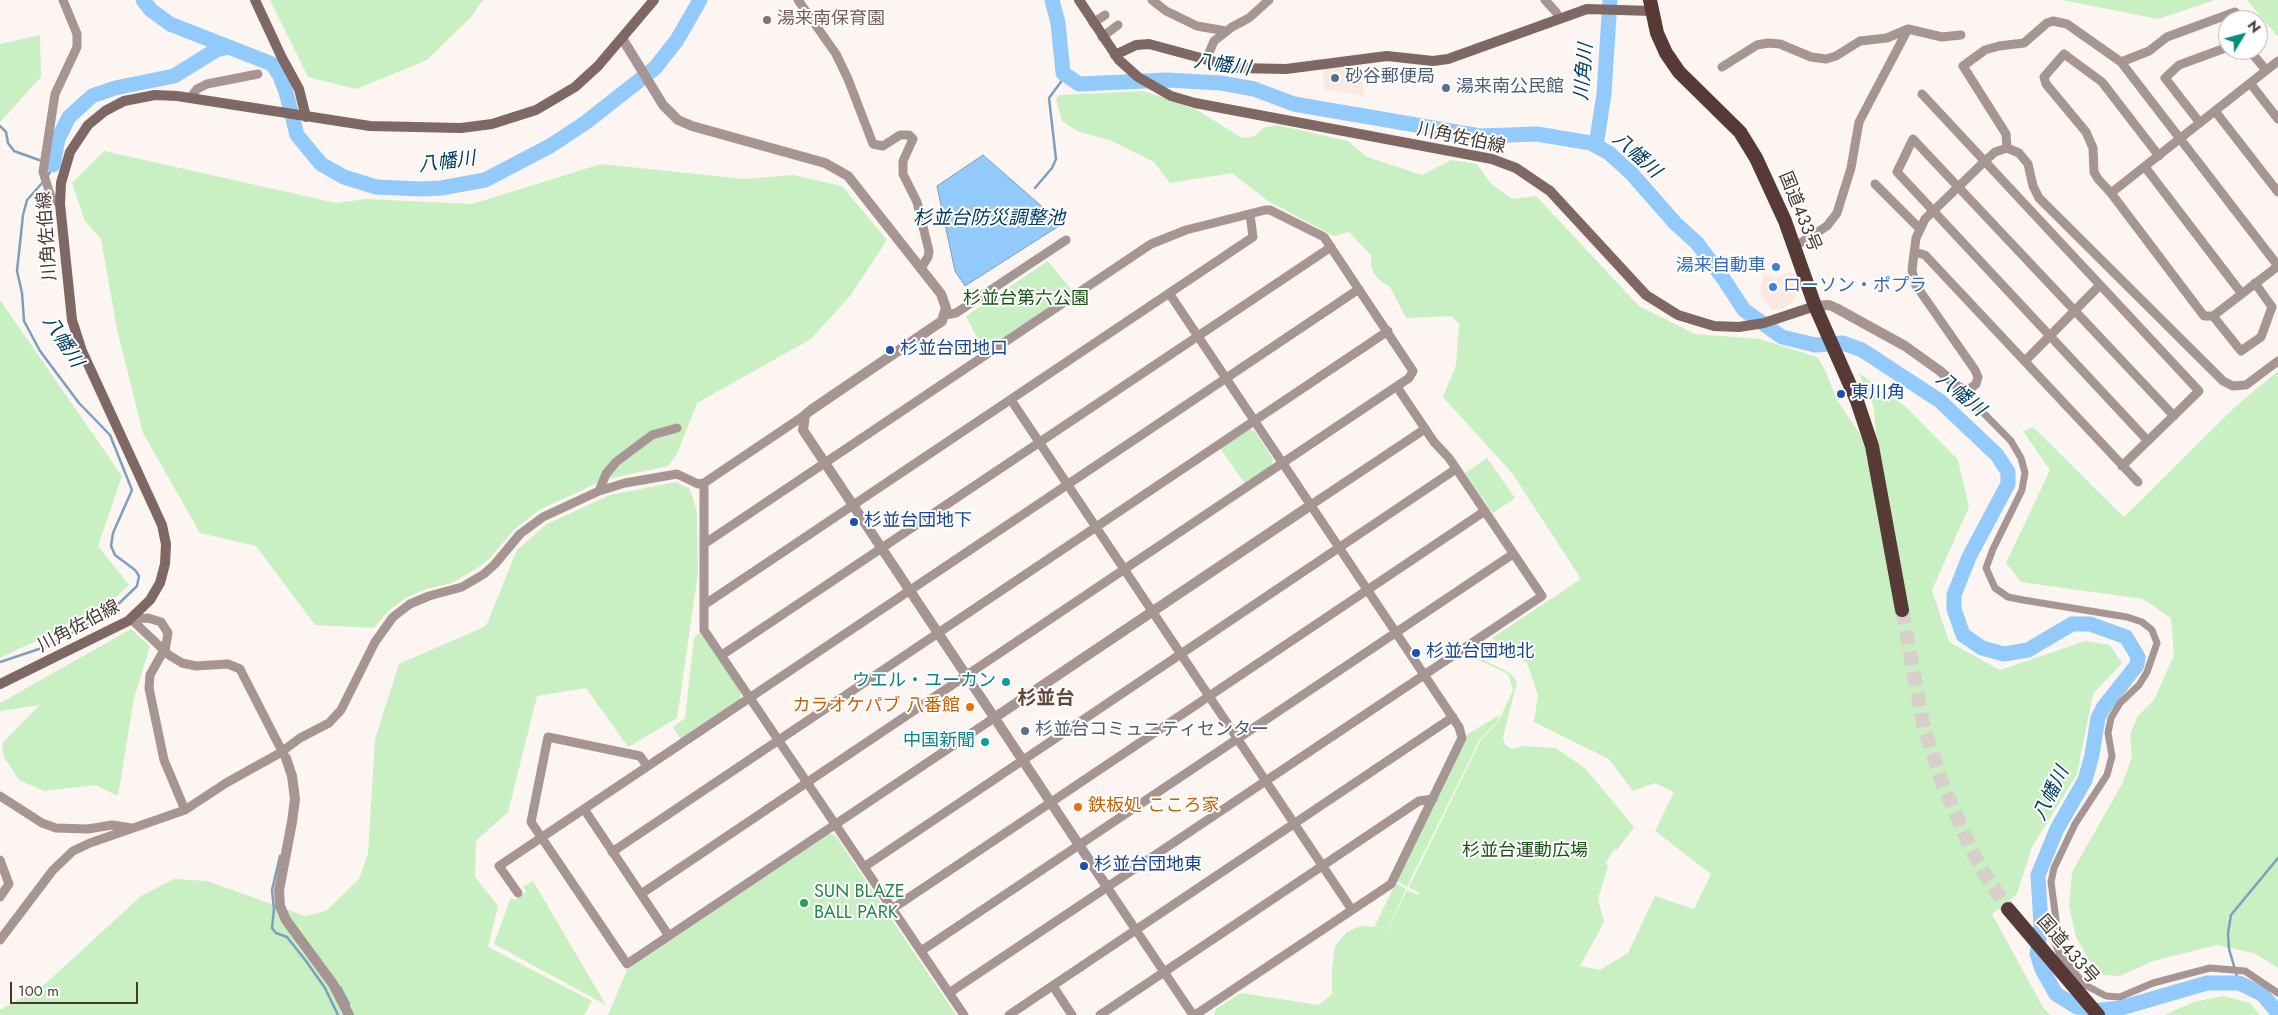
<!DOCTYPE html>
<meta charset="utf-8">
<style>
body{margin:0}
#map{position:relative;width:2278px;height:1015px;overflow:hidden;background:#fcf5f1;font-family:Jost,sans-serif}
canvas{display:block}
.north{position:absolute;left:2218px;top:10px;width:50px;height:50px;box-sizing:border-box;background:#fff;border:1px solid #b5b0ad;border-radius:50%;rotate:53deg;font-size:14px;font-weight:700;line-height:20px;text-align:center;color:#473932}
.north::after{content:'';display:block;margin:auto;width:18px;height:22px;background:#018f79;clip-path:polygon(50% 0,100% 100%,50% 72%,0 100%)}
.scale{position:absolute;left:10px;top:982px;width:128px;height:22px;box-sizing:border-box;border:2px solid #473932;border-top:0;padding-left:6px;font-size:15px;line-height:18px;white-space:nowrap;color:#473932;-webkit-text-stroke:4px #fff;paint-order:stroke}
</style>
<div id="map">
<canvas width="2278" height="1015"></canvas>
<div class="north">N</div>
<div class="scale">100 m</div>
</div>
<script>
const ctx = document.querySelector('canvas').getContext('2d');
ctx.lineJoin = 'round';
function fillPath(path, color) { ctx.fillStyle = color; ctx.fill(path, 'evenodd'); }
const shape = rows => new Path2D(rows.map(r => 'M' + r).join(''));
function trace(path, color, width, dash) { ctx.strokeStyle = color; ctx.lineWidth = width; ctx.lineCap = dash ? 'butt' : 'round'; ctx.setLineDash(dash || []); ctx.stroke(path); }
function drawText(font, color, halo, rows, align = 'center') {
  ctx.font = font + ' Jost,"Noto Sans JP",sans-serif'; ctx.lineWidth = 4; ctx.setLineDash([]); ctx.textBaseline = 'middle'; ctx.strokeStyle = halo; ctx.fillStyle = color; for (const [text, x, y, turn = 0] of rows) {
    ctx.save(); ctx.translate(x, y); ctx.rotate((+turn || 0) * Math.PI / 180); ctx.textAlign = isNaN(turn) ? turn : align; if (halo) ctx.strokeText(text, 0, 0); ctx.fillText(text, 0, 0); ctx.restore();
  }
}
fillPath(shape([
 [1361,62,1364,96,1332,90,1325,91,1322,68],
 [1791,272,1797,294,1792,302,1783,308,1772,310,1760,293,1763,273,1776,278]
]), '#fae9e0');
fillPath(shape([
 [270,0,483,0,471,17,427,60,356,89,308,77],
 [2062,0,2215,0,2158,19],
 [2247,0,2278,0,2278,37],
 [40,35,41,77,0,122,0,44],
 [1144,91,1197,110,1242,138,1255,136,1263,128,1277,125,1348,141,1367,157,1422,175,1451,160,1477,164,1491,184,1513,199,1536,196,1639,306,1695,334,1760,339,1817,357,1825,370,1837,400,1883,468,1876,437,1874,408,1859,373,1906,407,1958,460,1969,507,1932,590,1949,642,2000,670,2085,641,2110,645,2122,663,2093,694,2077,774,2032,847,2017,894,1992,914,2044,1009,2051,1015,1214,1015,1216,1009,1241,993,1319,1005,1332,994,1332,970,1335,946,1347,932,1361,926,1374,927,1396,883,1406,889,1383,940,1407,890,1418,895,1419,893,1409,887,1481,740,1498,722,1513,690,1508,674,1473,657,1458,656,1464,653,1472,654,1510,673,1517,682,1503,737,1505,745,1512,749,1522,746,1556,748,1586,769,1634,827,1617,850,1614,849,1606,863,1608,866,1598,899,1604,922,1580,966,1600,970,1628,953,1655,896,1694,909,1711,874,1655,831,1674,792,1655,783,1633,791,1609,759,1534,722,1538,695,1527,663,1492,638,1581,579,1512,473,1443,397,1456,365,1459,324,1452,316,1406,318,1390,287,1377,278,1371,267,1371,255,1349,232,1334,236,1268,201,1232,173,1170,183,1154,162,1112,141,1077,131,1062,121,1056,98,1060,95],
 [104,151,336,203,366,199,472,204,601,164,744,179,793,175,842,186,887,240,850,296,811,339,697,403,677,454,668,466,604,480,539,510,515,529,489,559,479,567,452,583,426,589,406,598,388,611,374,628,315,625,256,546,200,533,143,433,117,329,101,239,85,221,72,183],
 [1048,261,1073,292,984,352,966,316],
 [0,300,122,476,98,546,129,585,105,608,0,658],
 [2278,371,2278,968,2254,953,2217,945,2153,961,2120,976,2104,975,2091,964,2076,937,2069,905,2072,872,2122,784,2132,757,2130,735,2137,717,2154,700,2174,655,2171,618,2143,599,2021,582,2006,563,2050,470,2023,431,2033,427,2124,517,2236,406],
 [1248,429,1255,431,1273,459,1272,466,1245,484,1220,448],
 [1487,458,1515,498,1493,513,1465,473],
 [676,482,690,489,697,512,698,573,677,718,628,747,586,688,537,696,508,812,476,841,475,877,498,906,488,947,592,1001,584,1015,0,1015,0,1010,44,985,141,896,174,879,207,881,305,916,326,911,359,879,368,854,375,739,399,664,486,626,517,550,547,524,610,495],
 [131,629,150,646,134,698,118,796,96,785,44,791,19,780,4,757,2,743,40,705,0,711,0,703],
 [701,631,741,693,740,700,681,740,673,727,685,718,694,638],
 [1500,715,1497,722,1480,739,1407,887,1397,881,1468,734],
 [829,834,835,835,956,1015,608,1015,627,970],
 [533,881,606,1005,494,944,511,897,514,900,526,892,523,887],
 [2224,996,2250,1003,2260,1015,2164,1015,2194,1002]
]), '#c8f0c3');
const water = shape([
 [983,155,1062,224,965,286,955,271,937,186,983,155]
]);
fillPath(water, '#92cbfb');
trace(water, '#7c9fbf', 1);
trace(shape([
 [0,126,6,132,8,143,14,151,53,165,47,178],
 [1035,188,1052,168,1056,159,1049,98,1066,75],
 [0,662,42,648,107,615,137,586,139,576,135,570,115,555,111,546,113,533,132,490,110,435,79,403,40,351,24,321,22,293,17,271,23,215,27,200,43,182],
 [280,856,272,890,274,909,272,928,276,933,287,937,306,961,325,988,338,1015],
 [2239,983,2229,949,2228,933,2231,915,2278,858],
 [340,987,349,1004]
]), '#7c9fbf', 2.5);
trace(shape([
 [143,0,151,10,170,24,272,64,280,76,286,92,297,135,321,164,344,177,376,187,421,189,441,188,485,180,550,146,585,123,655,68,677,40,700,0],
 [1052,0,1058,23,1063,73,1079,84,1167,80,1221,83,1254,89,1294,104,1480,136,1537,134,1591,143,1609,153,1632,174,1675,223,1697,243,1723,278,1744,310,1782,337,1815,345,1843,343,1862,350,1940,401,1997,455,2008,472,2008,484,1969,557,1954,595,1954,609,1963,635,1982,648,2004,654,2028,650,2072,624,2090,624,2126,637,2138,657,2137,665,2103,708,2098,718,2092,755,2085,780,2057,829,2038,875,2041,926,2037,954,2042,969,2056,994,2077,1007,2091,1011,2121,1008,2207,983,2239,983,2262,994,2278,1013],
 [1596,146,1604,94,1610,0],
 [53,165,58,139,69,117,92,96,115,88,174,76,216,50,229,47]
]), '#92cbfb', 15);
trace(shape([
 [1902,610,1924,728,1943,785,1971,849,1987,878,2008,909]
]), '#d8cfcb', 14, [14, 7]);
trace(shape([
 [1959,388,2011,441,2021,458,2025,473,2022,490,1993,549,1986,568,1995,588,2008,597,2023,600,2127,617,2142,622,2152,630,2157,643,2147,672,2139,685,2120,703,2111,718,2108,733,2112,756,2107,775,2075,824,2054,868,2051,882,2056,920,2055,943,2060,955,2085,985,2106,996,2120,997,2153,983,2210,968,2245,971,2278,993]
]), '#a69593', 7);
trace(shape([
 [798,0,836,54,848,79,873,144,883,146,900,135,909,135,913,139,903,161,903,174,917,202,929,251,928,257,921,268],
 [1152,0,1166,11,1197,26,1226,31],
 [1545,0,1556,12,1559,18],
 [1093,23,1105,15],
 [1102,37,1118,25],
 [2249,50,2266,70],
 [1206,60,1214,41,1232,27,1249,18,1269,0],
 [2121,62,2149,51,2167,37,2235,12],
 [1722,67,1757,45,1768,43,1780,44,1811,57,1826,59,1836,56,1860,41,1887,38,1908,29,1942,37,1961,35],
 [2250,83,2278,119],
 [1922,94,2199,391,2122,466],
 [190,98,197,89,207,84,258,74],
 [2215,111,2278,192],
 [2200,123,2165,78,2179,65,2228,47],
 [2007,148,2006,134,1963,66,1985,50,1999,46,2024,43,2047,23,2053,21,2067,24,2121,62,2278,266],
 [2159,156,2102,82,2064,54,2044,77,2046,84,2086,132,2093,148,2094,172,2098,179,2111,193,2204,316,2213,316,2278,266],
 [2145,167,2242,294],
 [1875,184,1919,228],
 [2111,193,2278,61],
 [60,204,51,197,43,172,55,94,77,47,77,34,63,0],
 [1794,247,1827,226,1837,213,1851,168,1859,122,1908,29],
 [1914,252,1925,255,2138,482],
 [1169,293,1459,727,1462,738,1391,884,1195,1015],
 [945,315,956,313,1066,240],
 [2213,316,2241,351,2261,337,2272,307,2255,283],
 [2025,361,2100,285],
 [1957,386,1964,389,1971,388,1976,384,1978,377,1975,370,1915,284,1912,270,1916,238,1925,219,1985,161,1995,152,2007,148,2019,153,2028,164,2033,186,2039,198,2223,381,2233,386,2246,385,2278,361],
 [1011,400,1352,910],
 [805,415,704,483,704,630,964,1015],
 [2148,441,1897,172,1913,139,2174,416],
 [599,491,606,474,616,462,652,435,677,428],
 [1311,505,1425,429],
 [704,605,1253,237,1250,214],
 [131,619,169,655,182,663,196,666,228,664,240,669,284,755],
 [131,619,148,618,161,622,168,633,165,651],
 [164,650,150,675,149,688,164,760,185,810],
 [722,655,1331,247],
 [647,766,640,756,548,737,531,822,627,964,994,718],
 [0,796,42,823,56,828,88,829,112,825,132,828],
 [584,809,669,936],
 [612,852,1388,331],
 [0,860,9,884,0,897],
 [864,867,1456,469],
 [1107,887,1193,1015],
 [518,893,499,866,1359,289],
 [641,894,1409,378,1413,371,1324,237,1270,210,1265,210,1186,230,1151,244,704,544],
 [892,909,1485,511],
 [0,940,53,870,73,851,90,843,185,810,226,783,280,753,300,738,329,723,341,710,375,642,393,617,410,604,429,596,462,587,484,574,495,564,520,534,543,517,599,491,625,483,677,474,698,484,704,483],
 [921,951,1513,554],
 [1053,986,1072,1015],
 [949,993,1542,596,1449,458,1434,442,1397,387],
 [1009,1015,1453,717],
 [1100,1015,1419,801,1433,799]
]), '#a69593', 9);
trace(shape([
 [622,38,663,105,678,120,692,126,825,163,848,176,941,294,946,308,942,321,811,410,805,415,803,430,1107,887],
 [1815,306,1829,305,1836,308,1905,346,1940,371,1957,386],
 [994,718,1311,505],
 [286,758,292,776,295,799,292,822,279,890,280,906,286,920,333,984,349,1015]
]), '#a69593', 10);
trace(shape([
 [255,0,282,58,299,89,306,117],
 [1079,0,1119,60,1138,77,1171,96,1195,103,1492,159,1516,168,1550,191,1646,295,1678,315,1714,326,1739,327,1764,323,1815,306],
 [1115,55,1136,45,1149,44,1238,68,1286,69,1387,56,1433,61,1448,59,1587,9,1652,11],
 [0,684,128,621,150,600,160,583,165,564,166,544,162,525,82,351,72,320,60,204,61,183,70,152,88,125,105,111,124,101,155,95,177,96,370,126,461,128,492,124,536,110,575,87,598,66,654,0]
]), '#7f6764', 10);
trace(shape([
 [1650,0,1657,33,1666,53,1679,72,1740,132,1756,158,1785,221,1815,306,1857,401,1872,446,1902,610],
 [2008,909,2098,1015]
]), '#573a36', 14);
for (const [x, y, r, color] of [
 [767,20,5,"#8d6e63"],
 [1335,78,5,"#5c6f8a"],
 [1446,88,5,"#5c6f8a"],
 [1776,267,5,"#3f7fe0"],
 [1773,287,5,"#3f7fe0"],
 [890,350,5,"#1a4fb4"],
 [1841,394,5,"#1a4fb4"],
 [854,522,5,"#1a4fb4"],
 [1416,653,5,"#1a4fb4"],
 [1006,682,5,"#0f9aa8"],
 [970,707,5,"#e8710a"],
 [1025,731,5,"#5c6f8a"],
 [985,742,5,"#0f9aa8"],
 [1078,807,5,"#e8710a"],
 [1084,866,5,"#1a4fb4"],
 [804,903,5,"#2e9e5b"]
]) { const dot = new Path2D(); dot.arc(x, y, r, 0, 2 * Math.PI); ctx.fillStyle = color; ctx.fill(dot); trace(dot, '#fff', 2); }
drawText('18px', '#785e54', '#fff', [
 ["湯来南保育園",777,20]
], 'left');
drawText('18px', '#4e5e75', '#fff', [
 ["砂谷郵便局",1345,78],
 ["湯来南公民館",1456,88],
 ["杉並台コミュニティセンター",1035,731]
], 'left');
drawText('18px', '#473932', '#fff', [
 ["川角佐伯線",1461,139,12],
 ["国道433号",1799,212,68],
 ["川角佐伯線",48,236,-94],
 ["川角佐伯線",79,627,-28],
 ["国道433号",2067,950,49]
]);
drawText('18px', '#366cbe', '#fff', [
 ["湯来自動車",1766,267],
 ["ローソン・ポプラ",1783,287,"left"]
], 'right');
drawText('18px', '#185413', '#fff', [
 ["杉並台第六公園",1026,300],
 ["杉並台運動広場",1525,852]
]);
drawText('18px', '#164399', '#fff', [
 ["杉並台団地口",900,350],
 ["東川角",1851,394],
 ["杉並台団地下",864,522],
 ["杉並台団地北",1426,653],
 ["杉並台団地東",1094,866]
], 'left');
drawText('18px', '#0d838f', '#fff', [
 ["ウエル・ユーカン",996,682],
 ["中国新聞",975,742]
], 'right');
drawText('18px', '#c56008', '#fff', [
 ["カラオケパブ 八番館",960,707],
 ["鉄板処 こころ家",1088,807,"left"]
], 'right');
drawText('18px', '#27864d', '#fff', [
 ["SUN BLAZE",814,893],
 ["BALL PARK",814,914]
], 'left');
drawText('italic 19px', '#013d62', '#fff', [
 ["八幡川",1222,66,8],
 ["川角川",1585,72,-85],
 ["八幡川",1636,156,42],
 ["八幡川",447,163,-7],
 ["杉並台防災調整池",989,219],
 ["八幡川",62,342,57],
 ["八幡川",1960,395,40],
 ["八幡川",2052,794,-64]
]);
drawText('bold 19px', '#634737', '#fff', [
 ["杉並台",1046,699]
]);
</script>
